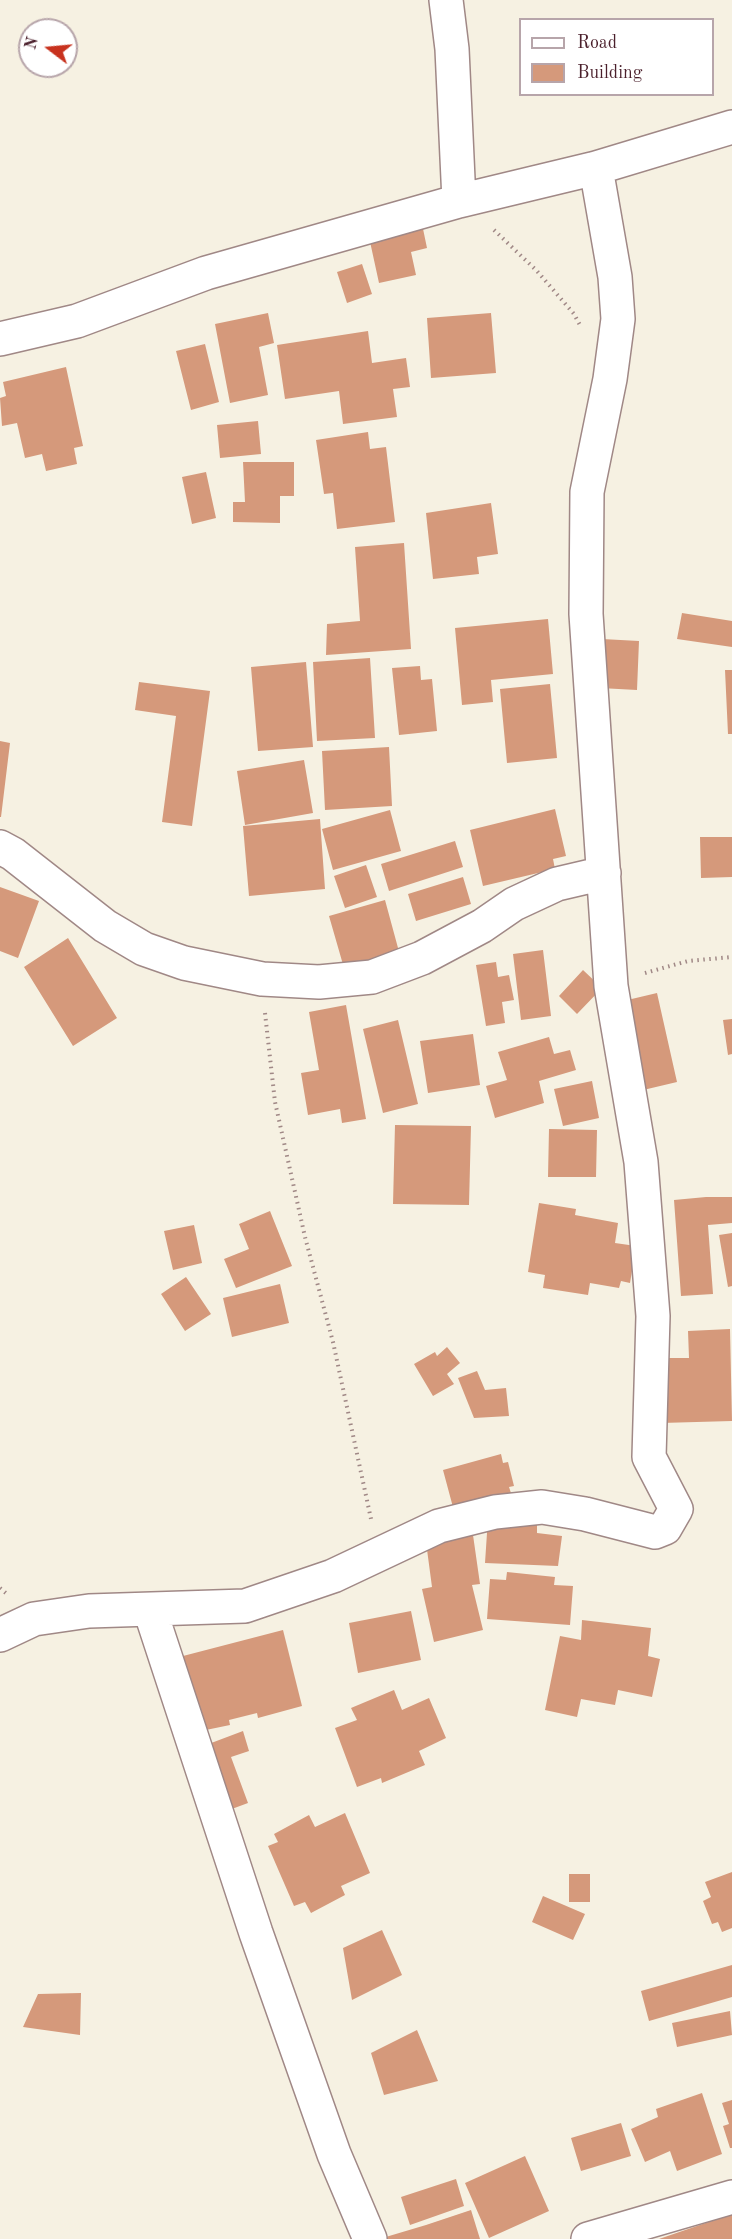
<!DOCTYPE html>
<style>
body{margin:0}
#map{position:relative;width:732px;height:2239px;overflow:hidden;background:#f6f1e2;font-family:"Old Standard TT",serif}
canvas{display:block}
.legend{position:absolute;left:519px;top:18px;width:195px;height:78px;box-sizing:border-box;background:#fff;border:2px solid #b7a5aa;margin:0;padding:8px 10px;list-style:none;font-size:18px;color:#4a1f2b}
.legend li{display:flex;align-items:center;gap:12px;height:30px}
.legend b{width:30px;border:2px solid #b7a5aa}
.north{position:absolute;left:18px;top:18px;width:60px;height:60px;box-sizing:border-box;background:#fff;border:2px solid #b7a5aa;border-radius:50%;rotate:286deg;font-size:16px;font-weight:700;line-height:24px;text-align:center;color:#4a1f2b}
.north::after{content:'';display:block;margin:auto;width:21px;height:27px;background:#c8321e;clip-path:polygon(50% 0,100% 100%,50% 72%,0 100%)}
</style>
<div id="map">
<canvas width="732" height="2239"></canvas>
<ul class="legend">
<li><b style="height:8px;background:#fff"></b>Road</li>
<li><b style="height:16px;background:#d5997b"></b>Building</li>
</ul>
<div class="north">N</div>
</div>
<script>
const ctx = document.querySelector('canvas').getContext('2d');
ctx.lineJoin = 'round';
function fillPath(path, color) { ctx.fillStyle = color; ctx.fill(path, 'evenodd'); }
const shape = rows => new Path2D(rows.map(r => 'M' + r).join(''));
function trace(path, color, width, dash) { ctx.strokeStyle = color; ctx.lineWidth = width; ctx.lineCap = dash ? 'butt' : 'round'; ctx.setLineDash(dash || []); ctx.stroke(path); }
fillPath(shape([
 [422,224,427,248,411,252,416,275,379,283,369,237],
 [362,264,372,294,347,303,337,272],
 [268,313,274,343,259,347,268,395,230,403,215,324],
 [491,313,496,373,431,378,427,318],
 [368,331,372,363,406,358,410,387,393,389,397,417,343,424,339,391,285,399,277,345],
 [205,344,219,402,191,410,176,351],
 [66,367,83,446,74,448,77,464,46,471,42,454,25,458,17,423,2,426,0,398,6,396,3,382],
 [258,421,261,454,220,458,217,425],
 [368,432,370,449,386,447,395,522,337,529,333,493,324,494,316,440],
 [243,462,294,462,294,496,280,496,280,523,233,522,233,502,245,502],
 [206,472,216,518,192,524,182,477],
 [491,503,498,554,477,557,479,574,433,579,426,513],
 [404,543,411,649,326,655,327,624,360,621,355,547],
 [682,613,732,621,732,647,677,639],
 [548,619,553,674,491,680,493,702,462,705,455,628],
 [602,639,639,641,637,690,600,688],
 [370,658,375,738,317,741,313,662],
 [306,662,313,747,258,751,251,667],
 [420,666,421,680,432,679,437,731,399,735,392,668],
 [725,670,732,670,732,734,728,734],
 [139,682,210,691,192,826,162,822,176,716,135,710],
 [550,684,557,758,507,763,500,689],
 [0,741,10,743,1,817,0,817],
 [389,747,392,806,325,810,322,751],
 [304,760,313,813,245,825,237,771],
 [555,809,566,856,553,859,555,869,483,886,470,830],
 [390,810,401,851,333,870,322,829],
 [320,819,325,889,249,896,243,826],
 [700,837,732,837,732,877,701,878],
 [455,841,463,867,389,891,381,864],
 [366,865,377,897,345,908,334,876],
 [463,877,471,904,416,921,408,894],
 [0,887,39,901,18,958,0,951],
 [385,900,401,959,346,975,329,916],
 [68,938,117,1018,73,1046,24,967],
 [543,950,551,1016,521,1020,513,954],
 [496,962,498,977,509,975,514,1000,502,1002,505,1023,486,1026,476,965],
 [583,970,602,988,577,1014,559,996],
 [657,993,677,1082,639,1091,619,1002],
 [346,1005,366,1119,342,1123,340,1109,308,1115,301,1073,319,1070,309,1012],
 [732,1019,732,1054,728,1055,723,1020],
 [398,1020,418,1104,383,1113,363,1029],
 [473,1034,480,1085,428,1093,420,1041],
 [549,1037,554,1054,570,1050,576,1070,539,1081,544,1103,495,1118,486,1086,507,1080,498,1052],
 [592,1081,599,1118,563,1126,554,1089],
 [395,1125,471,1126,469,1205,393,1204],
 [549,1129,597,1130,596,1177,548,1177],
 [706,1197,732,1197,732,1223,708,1225,713,1294,681,1296,674,1200],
 [539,1203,576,1209,575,1215,618,1223,615,1243,636,1246,630,1283,621,1281,619,1288,590,1283,588,1295,543,1288,545,1275,528,1272],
 [270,1211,292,1266,236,1288,224,1259,249,1249,239,1224],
 [194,1225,202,1263,173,1270,164,1231],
 [732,1233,732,1286,728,1287,719,1235],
 [186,1277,211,1314,185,1331,161,1294],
 [280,1284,289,1323,232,1337,223,1298],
 [730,1329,732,1421,661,1423,659,1358,689,1358,688,1331],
 [447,1347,460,1363,447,1374,454,1384,433,1396,414,1364,435,1352,437,1356],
 [477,1371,485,1390,506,1388,509,1416,474,1418,458,1378],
 [501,1454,503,1463,508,1462,514,1486,509,1487,512,1496,454,1511,443,1470],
 [488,1518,537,1520,537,1533,562,1536,558,1566,485,1563],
 [473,1535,480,1584,472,1585,483,1630,434,1642,422,1589,432,1587,426,1542],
 [507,1572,555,1577,554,1585,573,1586,570,1625,487,1619,490,1579,506,1580],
 [411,1611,421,1660,358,1673,349,1623],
 [582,1620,651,1628,648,1656,660,1659,652,1697,618,1690,615,1705,581,1699,577,1717,545,1710,560,1636,581,1640],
 [283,1630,302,1706,258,1718,257,1713,229,1720,230,1725,201,1731,183,1656],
 [394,1690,402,1710,429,1698,446,1738,419,1751,425,1765,382,1783,381,1778,357,1787,335,1728,357,1720,351,1708],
 [243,1731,249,1751,231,1757,248,1803,221,1813,198,1748],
 [345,1813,370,1873,341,1886,345,1895,311,1913,305,1902,294,1906,268,1846,278,1842,274,1834,309,1815,315,1827],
 [732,1872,732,1928,722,1932,718,1922,712,1924,703,1901,711,1897,705,1882],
 [569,1874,590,1874,590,1902,569,1902],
 [543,1896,585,1914,573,1940,532,1922],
 [382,1930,402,1975,352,2000,343,1948],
 [732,1965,732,1997,649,2021,641,1991],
 [81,1993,80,2035,23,2027,38,1994],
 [730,2011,732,2035,677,2047,672,2023],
 [417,2030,438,2081,384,2095,371,2053],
 [702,2093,722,2154,677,2171,670,2151,645,2162,631,2129,658,2117,656,2109],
 [732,2100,732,2148,730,2148,723,2126,729,2124,722,2103],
 [621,2123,631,2156,581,2171,571,2138],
 [525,2156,549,2211,489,2238,465,2183],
 [456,2179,464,2206,410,2225,401,2197],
 [471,2210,480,2239,379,2239,426,2225],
 [732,2214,732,2239,659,2239]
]), '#d5997b');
const minor = shape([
 [446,0,452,49,459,201],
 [0,339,77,321,206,273,459,201,596,168,732,127],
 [0,847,13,854,105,926,144,949,184,963,262,979,319,982,372,977,422,958,482,926,514,904,557,884,604,873],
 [150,1610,256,1933,334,2154,370,2239],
 [0,1635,34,1619,89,1611,245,1606,333,1576,439,1526,495,1512,542,1507,585,1514,655,1532,665,1528,676,1509,649,1457,653,1316,641,1162,611,986,586,614,587,492,610,379,618,319,615,277,596,168],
 [588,2239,732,2197]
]);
trace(minor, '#a08886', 36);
trace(shape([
 [494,230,537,271,574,314,581,327],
 [645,973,688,961,732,957],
 [265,1013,275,1102,305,1237,333,1342,371,1519],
 [0,1588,7,1594]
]), '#a08886', 4, [1.5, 4.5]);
trace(minor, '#fff', 33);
</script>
